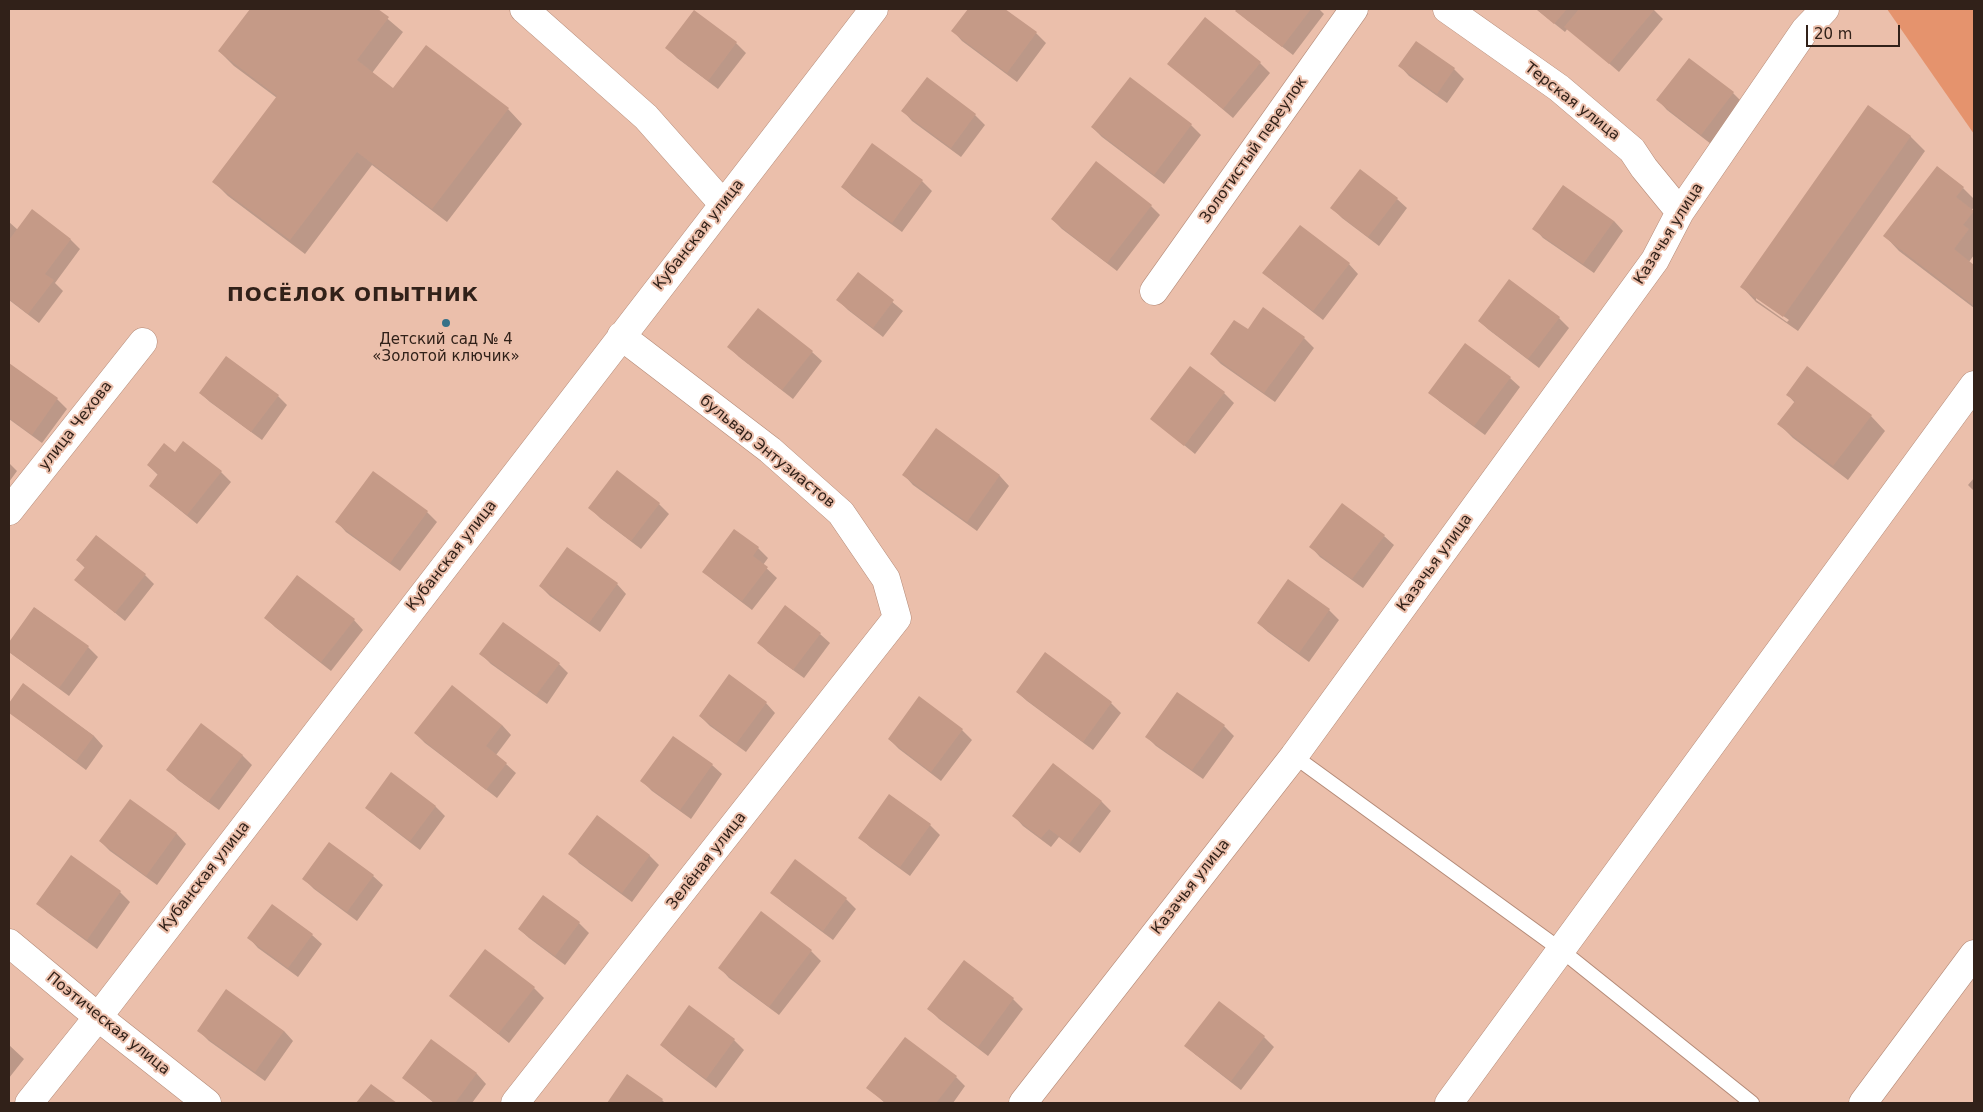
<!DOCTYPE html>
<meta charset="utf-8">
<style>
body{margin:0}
#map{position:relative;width:1983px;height:1112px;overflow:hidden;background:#ebbfab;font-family:"DejaVu Sans",sans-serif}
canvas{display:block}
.frame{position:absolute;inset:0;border:10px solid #312119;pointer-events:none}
.scale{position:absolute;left:1806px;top:25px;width:94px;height:22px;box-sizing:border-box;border:2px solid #312119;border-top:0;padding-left:6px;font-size:15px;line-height:18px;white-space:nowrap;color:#312119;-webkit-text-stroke:4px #ebbfab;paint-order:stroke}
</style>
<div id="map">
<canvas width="1983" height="1112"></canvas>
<div class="frame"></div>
<div class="scale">20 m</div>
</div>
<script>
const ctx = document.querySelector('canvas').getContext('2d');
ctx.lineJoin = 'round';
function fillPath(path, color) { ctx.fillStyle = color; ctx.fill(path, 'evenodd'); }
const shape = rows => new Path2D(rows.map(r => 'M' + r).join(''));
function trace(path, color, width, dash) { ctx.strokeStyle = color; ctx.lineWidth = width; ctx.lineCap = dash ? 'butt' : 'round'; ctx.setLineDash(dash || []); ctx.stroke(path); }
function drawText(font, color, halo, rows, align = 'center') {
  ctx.font = font + ' "DejaVu Sans",sans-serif'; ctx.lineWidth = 4; ctx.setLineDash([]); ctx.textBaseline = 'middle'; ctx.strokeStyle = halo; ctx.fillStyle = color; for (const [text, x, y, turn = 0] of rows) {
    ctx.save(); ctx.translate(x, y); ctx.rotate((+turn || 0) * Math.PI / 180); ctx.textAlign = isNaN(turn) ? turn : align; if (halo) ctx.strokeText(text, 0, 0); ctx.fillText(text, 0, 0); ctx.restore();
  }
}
fillPath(shape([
 [1887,9,1974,9,1974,134]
]), '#e5936d');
fillPath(shape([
 [252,9,376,9,403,32,372,73,394,90,508,109,522,124,447,222,372,165,305,254,228,196,214,182,277,98,234,66,219,51],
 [969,9,1003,9,1036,33,1046,43,1017,82,962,41,953,31],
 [1238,9,1319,9,1324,14,1293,55,1247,20,1237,11],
 [1536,9,1653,9,1663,19,1619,72,1568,28,1565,32],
 [694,12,736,43,746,53,718,89,677,58,667,48],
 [1689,59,1733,93,1743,103,1711,144,1667,110,1658,100],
 [1260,63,1270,73,1233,118,1169,64],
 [1400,66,1454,69,1464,79,1447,103,1409,76],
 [927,78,975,115,985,125,961,157,912,121,903,111],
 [1130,79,1191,125,1201,135,1164,184,1102,137,1092,127],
 [1910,136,1925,151,1798,331,1756,302,1742,287],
 [1756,297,1789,320,1787,322,1756,300],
 [872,145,922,181,932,191,902,232,852,196,842,187],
 [1963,188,1974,199,1974,207,1971,211,1974,213,1974,255,1969,262,1974,267,1974,308,1899,251,1885,236],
 [1397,199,1407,208,1379,246,1342,218,1332,208],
 [1151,206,1160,215,1117,271,1062,229,1052,219],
 [32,211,71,240,80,249,55,283,63,291,39,323,9,300,9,222,18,230],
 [1614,221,1623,231,1594,273,1543,238,1534,228],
 [1349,264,1358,274,1323,320,1274,282,1264,273],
 [859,274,903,311,883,337,848,310,838,300],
 [1510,281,1559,318,1569,328,1539,368,1489,330,1479,321],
 [1264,309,1304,338,1314,348,1275,402,1221,364,1211,354,1248,331],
 [729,347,812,352,822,361,793,399,739,357],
 [9,365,57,399,67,409,42,443,9,419],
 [1190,368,1224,393,1234,403,1195,454,1152,419],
 [1510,378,1520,387,1485,435,1440,402,1430,393],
 [200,393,278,396,287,405,262,440,210,402],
 [1787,394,1871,416,1885,431,1848,480,1793,438,1779,424,1795,403],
 [936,430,1000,476,1009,486,977,531,913,485,904,475],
 [175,454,221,472,231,482,197,524,150,486,158,475,148,465],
 [9,463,17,471,9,482],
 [1974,478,1974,491,1968,485],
 [659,504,669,514,641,549,600,518,590,508],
 [427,512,437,522,400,571,346,532,337,522],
 [734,531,758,548,768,558,763,565,777,578,752,610,714,581,704,572],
 [1384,536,1394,545,1363,588,1320,557,1311,547],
 [77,560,145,575,154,584,125,621,75,580,85,568],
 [617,584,626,594,600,632,550,596,540,586],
 [35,608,88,647,98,657,69,696,9,652,9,644],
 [1329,610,1339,620,1309,662,1268,632,1258,623],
 [266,618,354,620,363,630,331,671,275,627],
 [820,634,830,643,804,678,768,652,759,643],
 [481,654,559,664,568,673,547,704,491,664],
 [1045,654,1111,703,1121,713,1093,750,1027,701,1017,692],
 [23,685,94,736,103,746,86,770,9,712,9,705],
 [766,703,775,713,746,752,710,726,700,716],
 [201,725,243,756,252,765,219,810,178,780,168,770],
 [502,725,511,735,496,755,516,773,497,798,425,743,415,733],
 [1224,726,1234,736,1203,779,1156,746,1147,737],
 [962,730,972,740,941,781,899,749,889,739],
 [1053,764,1102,802,1111,811,1080,853,1059,837,1051,847,1023,826,1014,816],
 [712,765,722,774,691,819,652,791,642,781],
 [392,774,436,807,445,816,420,850,377,817,367,808],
 [130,801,177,834,186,844,157,885,110,851,100,841],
 [930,825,940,835,910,876,870,847,860,838],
 [570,853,649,855,659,865,632,902,579,863],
 [795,861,846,899,856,909,833,940,782,902,772,892],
 [373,876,383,885,357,921,314,889,304,879],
 [120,892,130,902,97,949,48,913,38,904],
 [762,913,811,951,821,961,779,1015,729,978,720,968],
 [579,923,589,933,565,965,529,938,519,929],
 [312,935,322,944,298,977,258,948,249,938],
 [534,988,544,998,509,1043,451,996],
 [1013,999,1023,1009,988,1056,939,1019,929,1009],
 [1219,1003,1264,1037,1274,1047,1241,1090,1196,1055,1186,1046],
 [199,1031,284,1031,293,1041,265,1081,209,1041],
 [734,1040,744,1050,716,1088,671,1054,661,1045],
 [431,1041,477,1074,486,1084,472,1103,434,1103,404,1078],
 [9,1045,24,1059,9,1078],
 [627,1076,662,1100,665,1103,608,1103],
 [956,1077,965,1086,953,1103,885,1103,868,1088]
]), '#0003');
fillPath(shape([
 [250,9,378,9,389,17,357,60,393,88,426,45,509,108,432,209,357,152,290,240,212,182,277,96,218,51],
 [968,9,1005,9,1037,32,1007,73,951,31],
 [1237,9,1311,9,1282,47,1235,11],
 [1536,9,1567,9,1554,24],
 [1579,9,1655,9,1609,64,1564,27],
 [694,10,737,42,708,81,665,48],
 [1205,17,1261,62,1223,109,1167,64],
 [1416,41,1455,68,1437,94,1398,66],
 [1689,58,1734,92,1701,135,1656,100],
 [927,77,976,114,951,148,901,111],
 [1130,77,1192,124,1154,175,1091,127],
 [1868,105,1911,136,1783,317,1740,287],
 [872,143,923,180,892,223,841,187],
 [1096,161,1152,205,1107,263,1051,219],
 [1937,166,1964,187,1956,197,1974,211,1963,225,1969,229,1954,249,1974,265,1974,306,1883,236],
 [1360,169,1398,198,1368,237,1330,208],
 [1563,185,1614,221,1583,264,1532,229],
 [32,209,71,239,45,274,54,280,28,314,9,299,9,240],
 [1300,225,1350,263,1313,311,1262,273],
 [858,272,894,300,873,328,836,300],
 [1509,279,1560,317,1528,359,1478,321],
 [1263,307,1305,337,1264,393,1210,354,1234,320,1248,329],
 [758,308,813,351,782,390,727,347],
 [1465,343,1511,377,1474,426,1428,393],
 [226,356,279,395,251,432,199,393],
 [9,363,58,398,32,435,9,418],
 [1190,366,1225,392,1184,446,1150,419],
 [1807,366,1872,415,1833,466,1777,424,1795,401,1786,395],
 [936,428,1000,475,967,522,902,475],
 [183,441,222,471,187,515,149,486,158,474,147,465,164,443,175,452],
 [617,470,660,503,631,541,588,508],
 [373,471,428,511,390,563,335,522],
 [1342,503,1385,535,1352,579,1309,547],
 [734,529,759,547,753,556,768,567,742,601,702,572],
 [96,535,146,574,115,613,74,580,85,567,76,560],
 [567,547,618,583,589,623,539,586],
 [297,575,355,619,321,662,264,618],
 [1288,579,1330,609,1299,653,1257,623],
 [785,605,821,633,793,670,757,643],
 [34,607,89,646,59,688,9,652,9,642],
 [503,622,560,663,536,695,479,654],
 [1045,652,1112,702,1083,742,1016,692],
 [729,674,767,702,736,744,699,716],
 [23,683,94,736,76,761,9,713,9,703],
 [452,685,502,725,486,746,507,763,486,790,414,733],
 [1177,692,1225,725,1192,770,1145,737],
 [919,696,963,729,931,772,888,739],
 [201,723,243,755,208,802,166,770],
 [673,736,713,764,680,810,640,781],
 [1053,763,1102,801,1069,844,1049,829,1041,838,1012,816],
 [391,772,436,806,410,841,365,808],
 [889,794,931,824,900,867,858,838],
 [130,799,177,833,146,876,99,841],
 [597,815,650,855,622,893,568,854],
 [329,842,374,875,347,912,302,879],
 [71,855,121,891,87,940,36,904],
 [795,859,847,898,823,931,770,893],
 [543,895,580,922,555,956,518,929],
 [272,904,313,934,288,968,247,938],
 [761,911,812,950,769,1007,718,968],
 [485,949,535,987,498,1034,449,996],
 [964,960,1014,998,978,1047,927,1009],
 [226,989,284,1031,255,1072,197,1031],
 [1219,1001,1265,1036,1231,1081,1184,1046],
 [689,1005,735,1039,706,1079,660,1045],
 [905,1037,957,1076,936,1103,886,1103,866,1088],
 [431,1039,477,1073,455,1103,435,1103,402,1078],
 [627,1074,663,1099,660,1103,607,1103],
 [371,1084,397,1103,356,1103]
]), '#c59a87');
const service = shape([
 [1294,756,1561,950,1752,1103]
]);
const minor = shape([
 [524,9,646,117,723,204],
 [1447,9,1559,88,1632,150,1644,168,1680,212],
 [1154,291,1354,9],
 [9,511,143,342],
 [29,1103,98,1017,874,9],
 [515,1103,897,618,886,579,841,513,770,450,621,336],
 [1023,1103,1294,756,1655,260,1680,212,1805,30,1825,9],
 [1449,1103,1974,385],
 [1863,1103,1974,954]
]);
const tertiary = shape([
 [9,943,98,1017,207,1103]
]);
trace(service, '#b48a77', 16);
trace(minor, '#b48a77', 29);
trace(tertiary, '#b48a77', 29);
trace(service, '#fff', 14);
trace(minor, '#fff', 28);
trace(tertiary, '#fff', 28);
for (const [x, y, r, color] of [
 [446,323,5,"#357188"]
]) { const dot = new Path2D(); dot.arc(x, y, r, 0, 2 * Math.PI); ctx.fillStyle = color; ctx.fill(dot); trace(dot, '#ebbfab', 2); }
drawText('15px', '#312119', '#ebbfab', [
 ["Терская улица",1572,102,38],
 ["Золотистый переулок",1254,150,-55],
 ["Казачья улица",1669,234,-58],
 ["Кубанская улица",699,235,-52],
 ["улица Чехова",76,426,-52],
 ["бульвар Энтузиастов",767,452,39],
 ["Кубанская улица",452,556,-52],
 ["Казачья улица",1435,563,-54],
 ["Зелёная улица",707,861,-52],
 ["Кубанская улица",205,877,-52],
 ["Казачья улица",1191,887,-52],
 ["Поэтическая улица",108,1024,39]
]);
drawText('15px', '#312119', '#ebbfab', [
 ["Детский сад № 4",446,340],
 ["«Золотой ключик»",446,357]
]);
ctx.letterSpacing = '1px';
drawText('bold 20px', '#312119', '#ebbfab', [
 ["ПОСЁЛОК ОПЫТНИК",353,296]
]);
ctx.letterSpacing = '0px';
</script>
